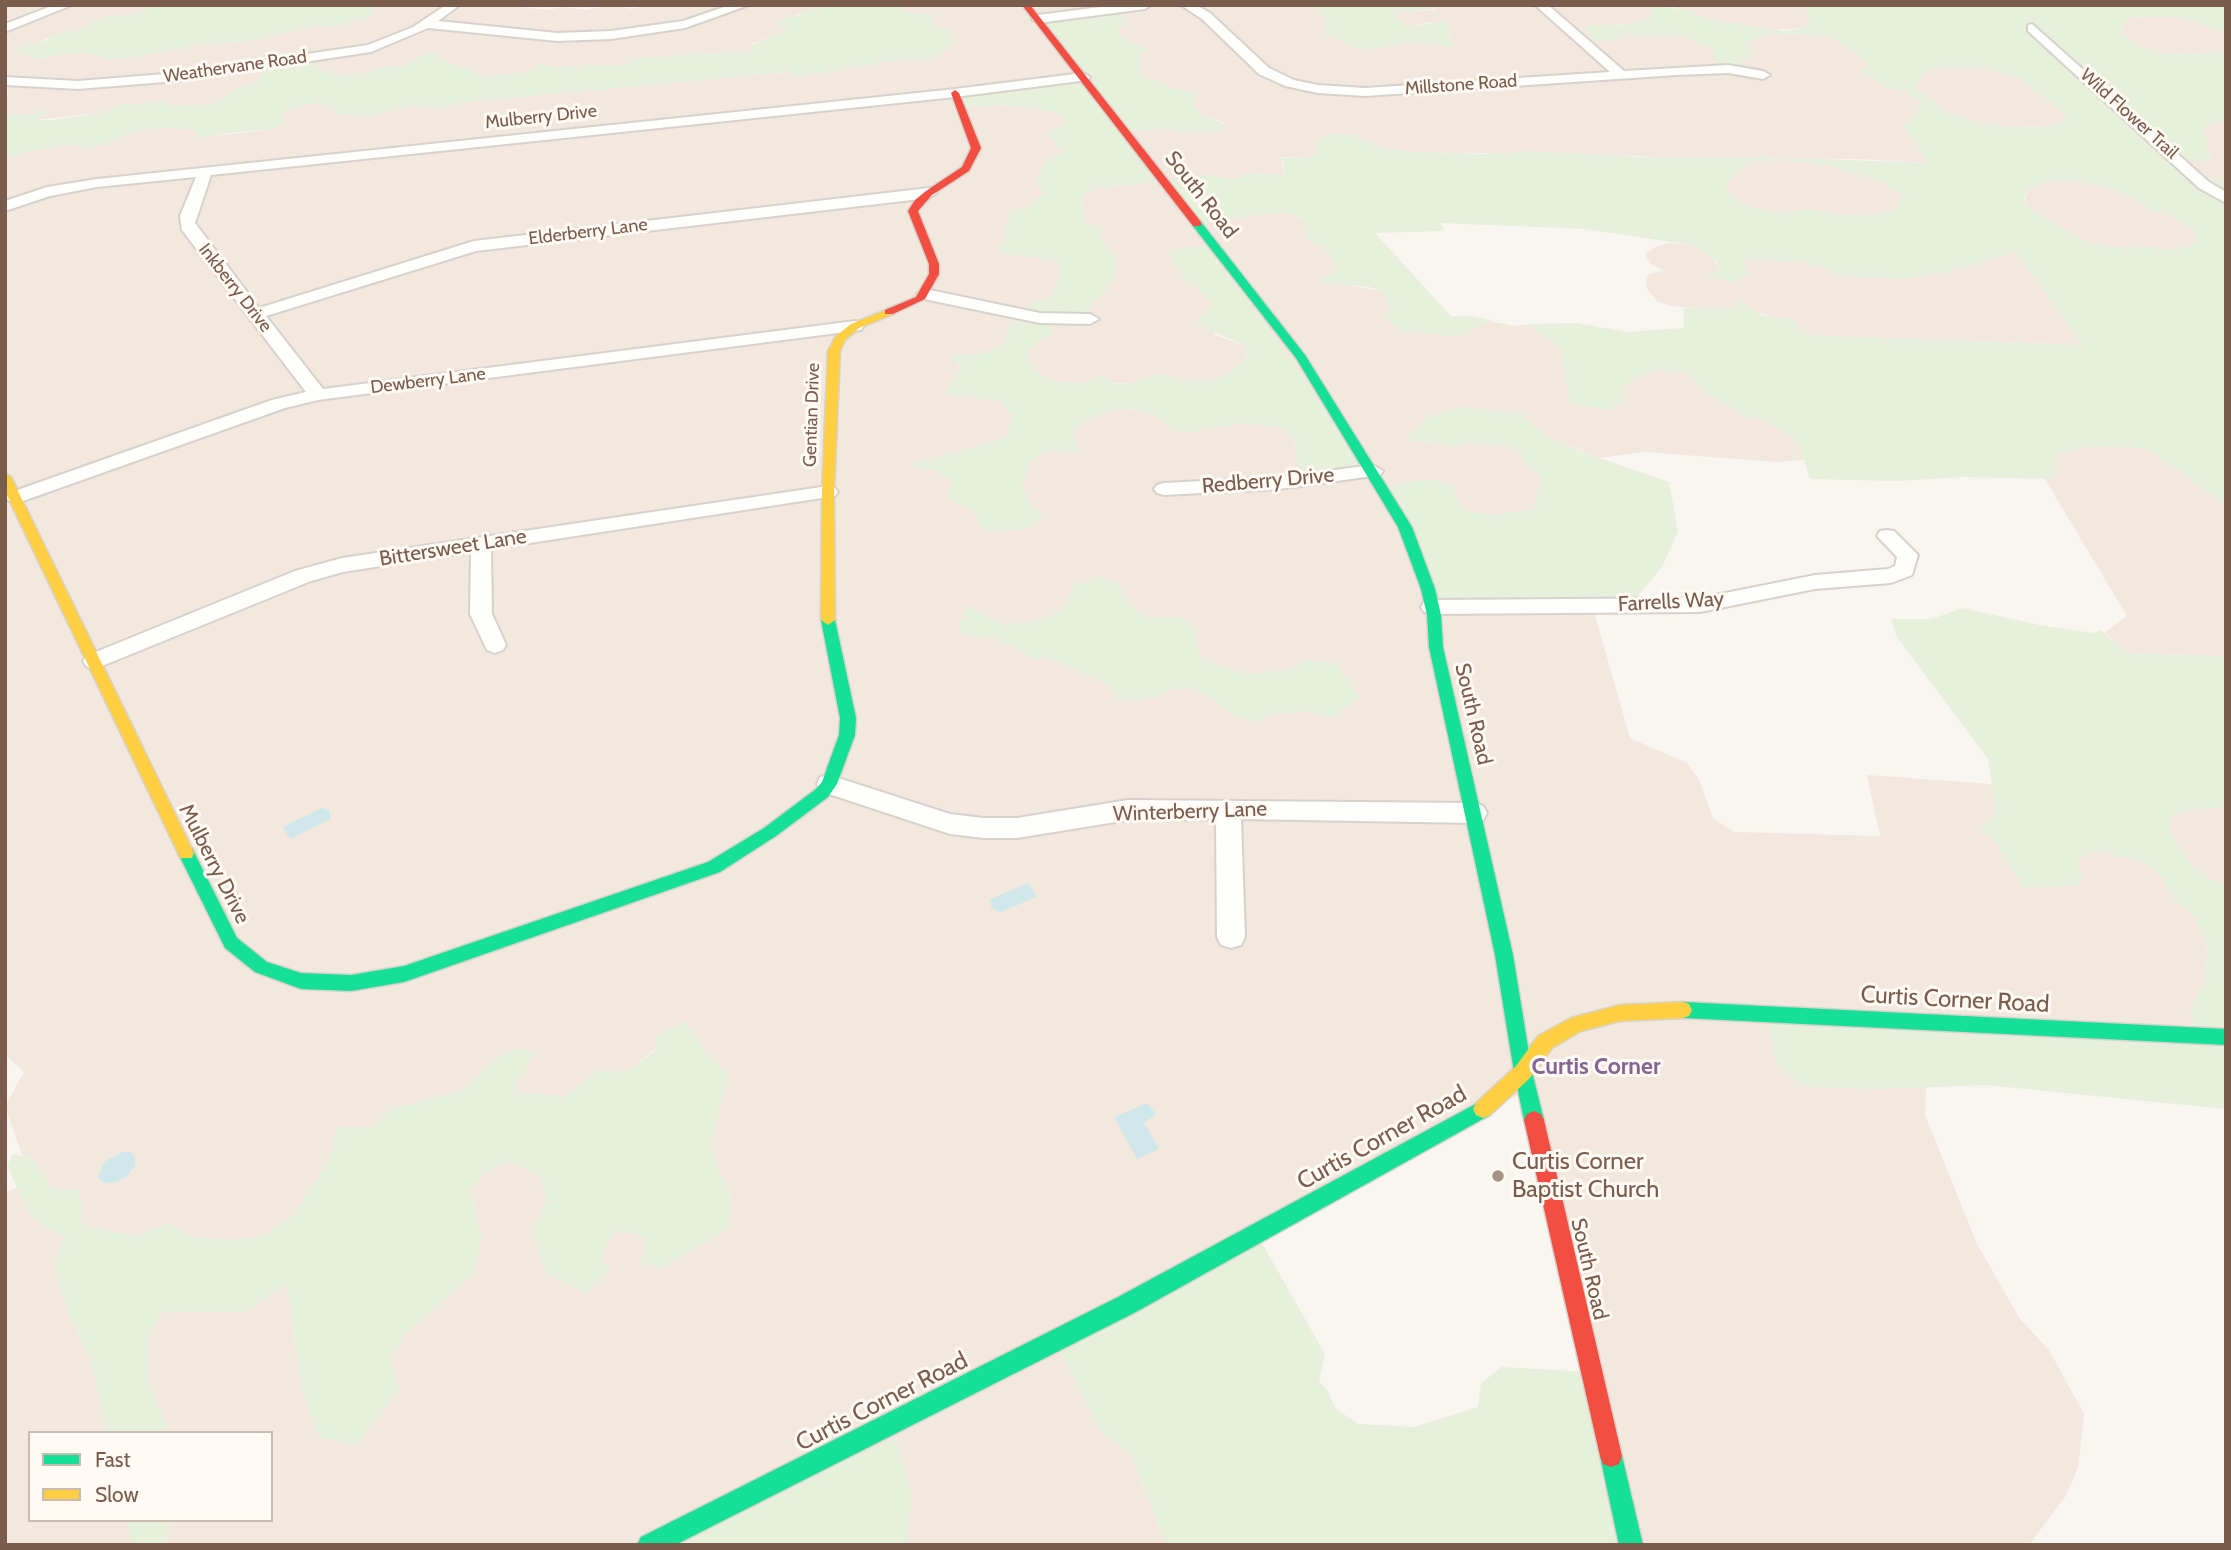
<!DOCTYPE html>
<style>
body{margin:0}
#map{position:relative;width:2231px;height:1550px;overflow:hidden;background:#f9f5f0;font-family:Cabin,sans-serif}
canvas{display:block}
.frame{position:absolute;inset:0;border:7px solid #7a5c4d;pointer-events:none}
.legend{position:absolute;left:28px;top:1431px;width:245px;height:91px;box-sizing:border-box;background:#fffaf3;border:2px solid #cabbb1;margin:0;padding:9px 12px;list-style:none;font-size:21px;color:#7a5c4d}
.legend li{display:flex;align-items:center;gap:14px;height:35px}
.legend b{width:35px;border:2px solid #cabbb1}
</style>
<div id="map">
<canvas width="2231" height="1550"></canvas>
<div class="frame"></div>
<ul class="legend">
<li><b style="height:9px;background:#16e098"></b>Fast</li>
<li><b style="height:9px;background:#ffcf43"></b>Slow</li>
</ul>
</div>
<script>
const ctx = document.querySelector('canvas').getContext('2d');
ctx.lineJoin = 'round';
function fillPath(path, color) { ctx.fillStyle = color; ctx.fill(path, 'evenodd'); }
const shape = rows => new Path2D(rows.map(r => 'M' + r).join(''));
function trace(path, color, width, dash) { ctx.strokeStyle = color; ctx.lineWidth = width; ctx.lineCap = dash ? 'butt' : 'round'; ctx.setLineDash(dash || []); ctx.stroke(path); }
function drawText(font, color, halo, rows, align = 'center') {
  ctx.font = font + ' Cabin,sans-serif'; ctx.lineWidth = 6; ctx.setLineDash([]); ctx.textBaseline = 'middle'; ctx.strokeStyle = halo; ctx.fillStyle = color; for (const [text, x, y, turn = 0] of rows) {
    ctx.save(); ctx.translate(x, y); ctx.rotate((+turn || 0) * Math.PI / 180); ctx.textAlign = isNaN(turn) ? turn : align; if (halo) ctx.strokeText(text, 0, 0); ctx.fillText(text, 0, 0); ctx.restore();
  }
}
fillPath(shape([
 [5,5,153,5,134,14,104,17,92,22,85,29,56,34,16,52,39,59,63,54,92,54,105,59,206,44,245,42,316,25,335,27,371,17,371,12,382,5,505,5,546,10,564,7,586,10,610,5,632,9,647,5,837,5,810,10,776,22,788,31,751,44,750,52,701,54,693,52,682,56,637,59,626,64,598,66,585,64,578,67,552,67,540,63,532,70,522,73,480,76,466,68,440,60,437,55,417,57,403,66,381,67,370,72,342,76,316,69,261,66,261,75,257,82,234,90,214,104,175,106,162,102,135,105,119,103,113,109,101,113,34,120,47,111,45,109,30,115,16,117,5,115,5,95,8,94],
 [902,5,1308,5,1314,7,1326,21,1328,32,1324,36,1342,40,1351,47,1372,49,1410,42,1455,48,1447,30,1431,22,1406,27,1393,12,1434,10,1437,5,1652,5,1650,19,1634,24,1600,25,1611,41,1629,35,1685,37,1714,49,1748,44,1765,34,1819,35,1839,41,1864,59,1868,64,1859,74,1870,76,1886,88,1904,91,1921,103,1909,124,1903,125,1929,163,1859,159,1658,158,1639,156,1412,152,1383,148,1348,134,1331,134,1318,143,1316,154,1311,157,1281,157,1284,175,1251,173,1234,179,1204,175,1197,224,1262,214,1290,214,1303,219,1337,265,1333,273,1316,280,1381,291,1386,297,1389,309,1382,316,1402,331,1447,336,1462,335,1488,321,1516,326,1529,324,1560,347,1570,403,1623,388,1629,381,1656,369,1688,374,1704,391,1745,416,1767,421,1798,442,1804,460,1777,462,1645,452,1599,458,1545,436,1526,419,1422,441,1456,447,1469,444,1502,445,1519,451,1526,464,1538,474,1541,482,1533,509,1491,515,1466,510,1424,479,1593,608,1630,738,1687,763,1699,780,1713,818,1734,832,1880,836,1867,775,1992,784,1996,815,1992,838,2024,888,2081,885,2078,859,2096,851,2142,861,2161,876,2175,901,2193,914,2207,946,2204,981,2190,1013,2197,1037,1879,1089,1926,1086,1925,1115,1977,1244,2020,1319,2049,1350,2084,1414,2078,1468,2065,1497,2029,1545,1630,1545,1525,1091,1259,1238,1099,1429,1131,1456,1166,1545,906,1545,912,1495,660,1545,166,1545,169,1520,271,1520,271,1433,169,1433,150,1386,147,1344,162,1312,244,1312,287,1285,302,1390,391,1359,408,1331,473,1275,482,1237,470,1190,486,1172,509,1161,538,1174,547,1200,533,1230,610,1268,600,1258,614,1231,641,1235,645,1247,731,1200,710,1147,728,1074,708,1054,686,1022,632,1068,622,1072,598,1070,565,1097,514,1091,501,1053,462,1091,391,1109,373,1127,337,1127,329,1159,294,1214,266,1235,236,1240,190,1237,169,1223,135,1236,82,1224,51,1187,32,1158,22,1155,5,1106,24,1072,5,1055,5,157,71,144,87,148,113,142,129,133,159,128,192,129,197,133,195,138,268,130,280,114,296,107,314,103,327,105,337,114,369,116,400,108,420,106,440,109,452,104,497,99,796,71,791,77,890,61,927,59,953,43,949,35,953,30,935,28,932,23,934,14,911,14,901,10],
 [1116,10,1118,30,1125,41,1147,48,1136,57,1139,68,1145,78,1160,81,1164,86,1195,92,1192,104,1201,115,1226,123,1217,131,1185,132,1161,128,1125,131,1159,182,1093,189,1082,196,1084,223,1105,228,1099,235,1117,259,1105,292,1055,317,1041,339,1028,351,1030,365,1041,375,1063,383,1135,383,1159,373,1176,379,1202,381,1220,377,1247,359,1246,346,1215,335,1208,312,1213,305,1193,283,1371,472,1296,460,1294,441,1286,430,1275,426,1239,423,1194,431,1140,409,1116,410,1085,419,1072,435,1081,452,1046,451,1031,459,1023,486,1031,507,1045,515,952,481,932,469,913,463,987,444,1006,436,1012,415,1001,401,960,369,955,354,973,355,996,349,1004,344,1007,328,1021,311,1019,310,1052,296,1060,275,1058,263,1037,257,1029,208,1044,192,1035,182,1045,163,1067,149,1057,146,1068,124,1060,114,1036,108,1015,105,963,107,1081,76],
 [1095,575,1120,584,1131,606,1151,618,1181,618,1193,627,1202,659,1244,674,1293,669,1335,718,1307,711,1236,717,1195,688,1173,689,1153,698,1110,685,1050,658,1032,659,997,639,1003,625,1035,621,1063,611,1075,581,1077,584,1088,582],
 [1663,5,1804,5,1810,22,1805,28,1773,30,1701,18,1687,10],
 [2165,16,2192,20,2223,30,2226,33,2226,52,2170,55,2139,46,2120,33,2128,18],
 [1946,67,1983,69,2016,76,2049,101,2067,118,2055,126,2006,127,1972,121,1964,116,1949,113,1917,89,1916,86,1927,69],
 [2226,122,2226,180,2197,177,2182,160,2212,157,2207,149,2203,133,2208,124],
 [1776,159,1830,166,1882,182,1901,195,1896,210,1859,217,1808,209,1777,213,1742,204,1725,188,1734,175,1748,163],
 [2065,180,2110,188,2129,196,2152,211,2172,216,2196,233,2196,242,2190,247,2169,250,2140,246,2126,249,2081,240,2024,204,2027,190,2044,182],
 [1669,243,1691,245,1713,258,1718,268,1705,275,1743,259,1800,262,1830,269,1839,276,1912,279,1934,272,1942,274,2016,252,2083,345,1802,335,1784,319,1735,307,1709,309,1671,306,1657,301,1647,289,1646,278,1649,274,1665,271,1651,264,1645,254,1657,246],
 [2093,446,2144,448,2182,471,2226,506,2226,656,2126,653,2105,632,2127,616,2045,479,2053,479,2056,458,2060,453],
 [2226,807,2226,885,2208,879,2188,861,2168,827,2170,816,2192,809],
 [17,1188,30,1216,63,1238,66,1308,90,1358,107,1433,30,1433,30,1520,127,1520,132,1545,5,1545,5,1192]
]), '#f2e8de');
fillPath(shape([
 [153,5,382,5,371,12,371,17,335,27,316,25,245,42,206,44,141,56,105,59,92,54,63,54,39,59,15,52,20,47,46,40,56,34,85,29,92,22,104,17,134,14],
 [837,5,902,5,901,10,911,14,935,14,932,23,935,28,954,30,949,36,954,43,939,55,927,59,890,61,790,78,794,71,460,103,440,109,420,106,400,108,369,116,337,114,327,105,314,103,296,107,281,114,283,123,268,130,237,132,195,139,197,133,192,129,159,128,129,133,113,142,87,148,71,144,5,157,5,115,30,115,45,109,48,111,35,120,52,120,101,113,113,109,119,103,135,105,163,101,175,106,214,104,234,90,257,82,261,75,261,65,314,58,316,69,342,76,370,72,381,67,403,66,417,57,434,52,439,55,440,60,466,68,480,76,522,73,532,70,540,63,552,67,578,67,585,64,598,66,626,64,637,58,682,56,693,52,701,54,750,52,751,45,787,31,775,21,799,15,810,10],
 [1308,5,1437,5,1434,9,1393,13,1406,27,1445,21,1451,27,1447,31,1455,48,1410,42,1372,49,1351,47,1342,40,1323,36,1327,32,1323,25,1326,21,1314,7],
 [1652,5,1687,10,1701,18,1783,31,1805,28,1810,22,1804,5,2226,5,2226,33,2192,20,2165,16,2128,18,2120,32,2139,46,2170,55,2226,52,2226,122,2208,124,2203,133,2209,141,2207,148,2212,161,2182,160,2197,177,2226,180,2226,506,2182,472,2144,448,2093,446,2060,453,2056,458,2053,479,1961,477,1897,481,1810,479,1798,442,1767,421,1745,416,1704,391,1688,374,1656,369,1629,381,1623,388,1623,403,1610,410,1573,405,1570,404,1560,347,1527,324,1577,323,1627,332,1683,328,1684,308,1709,309,1735,307,1741,301,1761,315,1793,319,1802,335,2082,345,2016,252,1942,274,1934,272,1912,279,1839,276,1830,269,1800,262,1744,259,1748,275,1730,284,1727,281,1704,275,1718,268,1718,265,1713,258,1691,245,1585,229,1441,223,1444,231,1375,233,1451,316,1471,316,1496,321,1487,321,1462,335,1447,336,1402,331,1382,316,1389,309,1386,297,1381,291,1369,287,1318,283,1316,280,1333,273,1337,265,1321,245,1307,240,1303,218,1290,214,1262,214,1197,224,1170,180,1204,175,1234,179,1251,173,1284,175,1283,160,1277,158,1311,157,1316,154,1316,140,1331,134,1348,134,1383,148,1412,152,1487,154,1532,151,1658,158,1767,157,1928,163,1902,125,1909,124,1921,103,1904,91,1886,88,1870,76,1859,74,1868,63,1839,41,1819,35,1765,34,1748,44,1753,56,1734,65,1715,62,1713,49,1685,37,1629,35,1611,41,1590,40,1587,26,1635,24,1650,18],
 [1946,67,1983,69,2016,76,2049,101,2066,118,2055,126,2006,127,1972,121,1964,116,1948,113,1917,89,1916,86,1927,69],
 [1776,159,1830,166,1882,182,1901,195,1896,210,1859,217,1808,209,1777,213,1742,204,1725,188,1734,175,1748,163],
 [2066,180,2110,188,2129,196,2152,211,2172,216,2196,233,2196,242,2190,247,2169,250,2140,246,2126,249,2081,240,2025,205,2023,200,2027,190,2044,182],
 [1116,10,1128,19,1118,30,1125,41,1148,48,1137,57,1141,63,1139,68,1145,78,1160,81,1164,86,1195,92,1196,98,1193,104,1201,115,1226,124,1218,131,1185,132,1161,128,1126,132,1159,182,1093,189,1082,196,1084,222,1105,227,1099,235,1117,259,1113,279,1105,293,1094,300,1086,317,1055,317,1051,336,1041,339,1028,351,1030,365,1041,375,1063,383,1091,382,1101,375,1116,384,1134,383,1159,373,1176,379,1202,381,1220,377,1247,359,1246,346,1196,324,1201,315,1213,305,1193,283,1184,280,1169,255,1173,250,1210,245,1369,468,1308,480,1296,460,1294,441,1286,430,1275,426,1239,423,1194,432,1173,431,1161,419,1140,409,1116,410,1086,419,1072,435,1082,452,1046,452,1031,460,1023,486,1031,507,1046,515,1027,529,984,532,972,510,947,499,952,481,932,469,913,469,913,463,987,444,1006,436,1012,415,1001,401,944,394,960,369,959,364,951,358,955,354,973,355,996,349,1004,344,1007,328,1021,312,1018,310,1052,296,1060,275,1058,263,1037,257,1001,253,997,249,1005,239,1002,231,1009,223,1007,212,1029,208,1043,193,1035,182,1045,163,1066,150,1057,147,1048,133,1067,123,1060,114,1015,105,963,107,957,96,1081,78,1038,21],
 [1460,407,1526,414,1526,419,1545,436,1585,453,1669,482,1678,531,1662,567,1628,608,1433,610,1388,486,1423,479,1441,481,1453,486,1457,501,1466,510,1492,515,1533,509,1541,482,1538,474,1526,464,1519,451,1502,445,1469,444,1456,447,1422,441,1406,442,1426,417],
 [1094,575,1120,584,1131,606,1150,618,1181,617,1193,627,1202,659,1244,674,1293,669,1305,660,1336,663,1360,698,1341,710,1336,718,1307,711,1269,715,1261,722,1236,717,1195,688,1173,689,1153,698,1118,702,1110,685,1050,658,1032,659,997,639,961,634,959,624,968,605,1003,625,1035,621,1062,611,1076,578,1078,584,1088,582],
 [1962,608,2039,625,2093,633,2101,630,2127,653,2226,656,2226,807,2192,809,2170,816,2168,827,2188,861,2208,879,2226,885,2226,1109,1986,1085,1879,1089,1811,1087,1798,1084,1776,1063,1767,1014,2197,1037,2190,1013,2204,981,2207,946,2193,914,2175,901,2161,876,2142,861,2096,851,2078,859,2082,885,2024,888,1992,838,1976,831,1996,814,1988,759,1897,637,1891,619,1932,619],
 [686,1022,708,1054,729,1074,710,1147,731,1200,727,1229,663,1268,641,1264,645,1248,641,1235,614,1231,600,1258,611,1268,587,1294,545,1272,533,1230,547,1200,538,1174,509,1161,486,1172,470,1190,482,1237,473,1275,408,1331,391,1359,399,1390,356,1445,319,1438,302,1390,287,1285,244,1312,162,1312,147,1344,150,1386,169,1433,107,1433,90,1358,66,1308,54,1265,63,1238,30,1216,7,1166,12,1154,32,1158,51,1187,80,1191,82,1224,135,1236,169,1223,191,1237,236,1240,266,1235,294,1214,329,1159,337,1127,373,1127,390,1109,462,1091,501,1053,520,1049,535,1051,514,1091,565,1097,598,1070,622,1072,632,1068,654,1051,656,1035],
 [1259,1238,1325,1354,1319,1381,1328,1391,1335,1408,1358,1424,1414,1427,1478,1407,1481,1384,1501,1367,1588,1372,1630,1545,1166,1545,1131,1456,1099,1429,1058,1347],
 [896,1438,912,1495,906,1545,660,1545],
 [127,1520,169,1520,166,1545,132,1545]
]), '#e7f0db');
fillPath(shape([
 [324,807,326,810,329,809,331,819,290,839,283,827],
 [1028,883,1037,897,998,913,995,908,992,910,990,899],
 [1147,1103,1155,1113,1154,1117,1144,1122,1159,1149,1137,1159,1114,1117],
 [122,1152,130,1152,135,1157,135,1165,129,1174,119,1181,110,1183,102,1182,98,1177,104,1162]
]), '#d0e8ea');
const street = shape([
 [54,5,72,5,5,32,5,24,54,5],
 [446,5,460,5,438,21,557,33,611,31,683,21,730,5,749,5,685,28,611,39,557,41,428,28,371,52,177,81,78,89,5,85,5,77,78,81,177,73,368,45,413,27,446,5],
 [1116,5,1151,5,1145,9,1038,23,1032,19,1038,15,1116,5],
 [1181,5,1196,5,1210,13,1269,68,1294,80,1318,85,1365,88,1610,72,1535,5,1548,5,1624,71,1728,65,1763,71,1770,75,1763,79,1728,73,1677,75,1365,96,1318,93,1285,86,1259,74,1202,19,1181,5],
 [2032,24,2209,182,2226,192,2226,203,2199,188,2028,31,2028,25,2032,24],
 [1083,73,1090,77,1088,80,955,97,211,175,195,223,259,308,474,241,929,188,937,193,929,198,476,251,266,316,323,389,855,321,861,322,864,326,861,330,318,400,285,408,23,501,16,503,9,501,6,497,9,493,272,400,306,392,182,230,180,216,196,177,97,187,50,196,5,211,5,201,47,187,97,179,955,89,1083,73],
 [925,289,1040,313,1090,314,1099,319,1090,324,1040,323,919,298,917,294,925,289],
 [1373,465,1383,471,1380,475,1279,489,1164,495,1157,493,1154,489,1157,485,1164,483,1279,477,1373,465],
 [828,486,835,488,838,492,835,496,491,549,492,614,506,645,503,650,495,653,487,650,470,614,471,552,343,572,311,581,102,666,94,669,86,666,83,661,86,656,295,571,342,558,828,486],
 [1887,530,1894,531,1918,555,1912,575,1891,583,1815,589,1700,612,1432,614,1424,612,1421,607,1424,602,1432,600,1700,598,1815,575,1888,569,1895,566,1897,557,1877,536,1880,531,1887,530],
 [829,775,950,814,984,818,1017,818,1128,800,1474,803,1483,806,1487,813,1483,820,1474,823,1241,819,1245,937,1241,945,1231,948,1221,945,1217,937,1216,819,1128,820,1017,838,984,838,950,834,820,791,817,784,820,777,829,775]
]);
const fast = shape([
 [1193,222,1201,222,1305,355,1412,527,1435,589,1441,615,1443,647,1513,955,1532,1072,1544,1120,1541,1126,1534,1129,1527,1126,1524,1120,1514,1072,1495,955,1429,647,1427,615,1421,589,1398,527,1296,358,1193,226,1193,222],
 [828,615,835,620,856,718,855,735,837,784,828,797,776,836,720,872,404,982,351,991,301,989,255,972,225,948,178,853,180,848,192,848,237,938,267,962,301,973,351,975,404,966,708,862,764,828,816,789,822,782,839,735,840,718,821,620,828,615],
 [1683,1002,2226,1029,2226,1045,1683,1018,1677,1016,1674,1010,1677,1004,1683,1002],
 [1483,1100,1490,1103,1493,1109,1490,1115,1134,1313,675,1545,637,1545,641,1537,1118,1297,1483,1100],
 [1611,1445,1619,1448,1622,1456,1643,1545,1619,1545,1600,1456,1603,1448,1611,1445]
]);
const slow = shape([
 [889,309,894,312,893,314,859,328,845,340,840,351,834,492,835,620,828,625,821,620,822,492,828,351,836,336,851,324,889,309],
 [5,473,11,477,194,853,192,858,180,858,178,853,5,491,5,473],
 [1683,1002,1689,1004,1692,1010,1689,1016,1683,1018,1620,1021,1581,1031,1552,1048,1530,1078,1490,1115,1483,1118,1476,1115,1473,1109,1476,1103,1516,1066,1538,1036,1571,1018,1620,1005,1683,1002]
]);
const jam = shape([
 [1022,5,1030,5,1201,222,1201,226,1193,226,1022,5],
 [955,90,959,93,981,148,969,171,932,195,918,211,939,264,939,274,925,299,893,314,885,314,885,310,916,297,929,274,929,264,908,211,915,200,926,191,962,167,971,148,951,93,955,90],
 [1534,1111,1541,1114,1544,1120,1622,1456,1619,1464,1611,1467,1603,1464,1600,1456,1524,1120,1527,1114,1534,1111]
]);
trace(street, '#d7d1cb', 4);
trace(fast, '#d9d2cb', 3);
trace(slow, '#d9d2cb', 3);
trace(jam, '#d9d2cb', 3);
fillPath(street, '#fefefd');
fillPath(fast, '#16e098');
fillPath(slow, '#ffcf43');
fillPath(jam, '#f24e42');
for (const [x, y, r, color] of [
 [1498,1176,7,"#a69286"]
]) { const dot = new Path2D(); dot.arc(x, y, r, 0, 2 * Math.PI); ctx.fillStyle = color; ctx.fill(dot); trace(dot, '#fffaf3', 2.5); }
drawText('18px', '#7a5c4d', '#fffaf3', [
 ["Weathervane Road",235,67,-8],
 ["Millstone Road",1461,85,-4],
 ["Wild Flower Trail",2129,114,42],
 ["Mulberry Drive",541,117,-6],
 ["Elderberry Lane",588,232,-7],
 ["Inkberry Drive",235,288,52],
 ["Dewberry Lane",428,381,-7],
 ["Gentian Drive",812,415,-88]
]);
drawText('21px', '#7a5c4d', '#fffaf3', [
 ["South Road",1201,195,52],
 ["Redberry Drive",1268,481,-5],
 ["Bittersweet Lane",453,548,-9],
 ["Farrells Way",1671,602,-3],
 ["South Road",1473,714,77],
 ["Winterberry Lane",1190,812,-2],
 ["Mulberry Drive",214,864,63],
 ["South Road",1589,1269,77]
]);
drawText('bold 23px', '#846695', '#fffaf3', [
 ["Curtis Corner",1596,1067]
]);
drawText('24px', '#7a5c4d', '#fffaf3', [
 ["Curtis Corner Road",1955,1000,3],
 ["Curtis Corner Road",1382,1138,-29],
 ["Curtis Corner Road",882,1402,-27]
]);
drawText('24px', '#7a5c4d', '#fffaf3', [
 ["Curtis Corner",1512,1162],
 ["Baptist Church",1512,1190]
], 'left');
</script>
